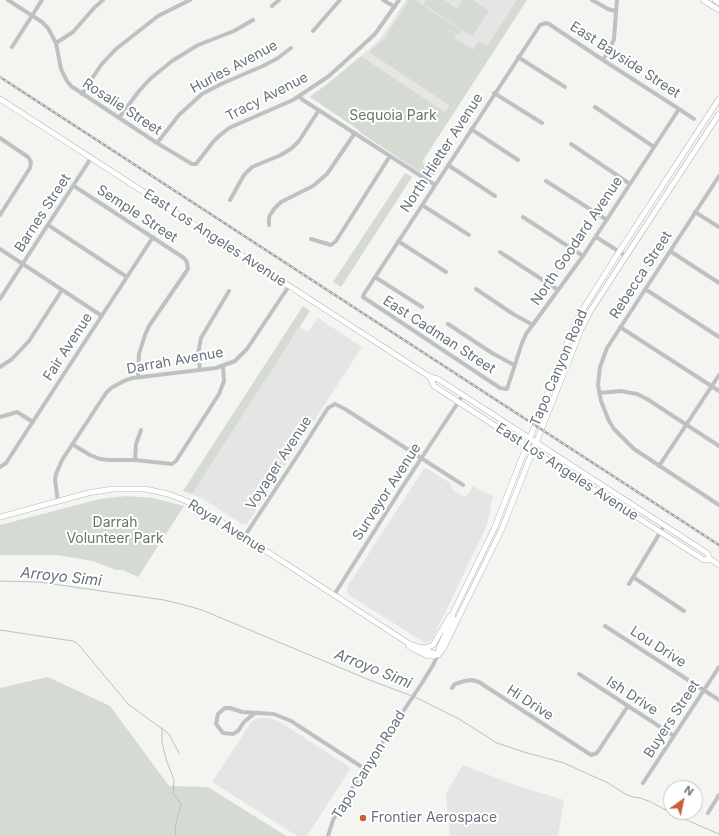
<!DOCTYPE html>
<style>
body{margin:0}
#map{position:relative;width:719px;height:836px;overflow:hidden;background:#f4f4f1;font-family:Inter,sans-serif}
canvas{display:block}
.north{position:absolute;left:663px;top:780px;width:40px;height:40px;box-sizing:border-box;background:#fff;border:1px solid #c2c7cb;border-radius:50%;rotate:33deg;font-size:11px;font-weight:700;line-height:16px;text-align:center;color:#67737e}
.north::after{content:'';display:block;margin:auto;width:14px;height:18px;background:#cc5d38;clip-path:polygon(50% 0,100% 100%,50% 72%,0 100%)}
</style>
<div id="map">
<canvas width="719" height="836"></canvas>
<div class="north">N</div>
</div>
<script>
const ctx = document.querySelector('canvas').getContext('2d');
ctx.lineJoin = 'round';
function fillPath(path, color) { ctx.fillStyle = color; ctx.fill(path, 'evenodd'); }
const shape = rows => new Path2D(rows.map(r => 'M' + r).join(''));
function trace(path, color, width, dash) { ctx.strokeStyle = color; ctx.lineWidth = width; ctx.lineCap = dash ? 'butt' : 'round'; ctx.setLineDash(dash || []); ctx.stroke(path); }
function drawText(font, color, halo, rows, align = 'center') {
  ctx.font = font + ' Inter,sans-serif'; ctx.lineWidth = 4; ctx.setLineDash([]); ctx.textBaseline = 'middle'; ctx.strokeStyle = halo; ctx.fillStyle = color; for (const [text, x, y, turn = 0] of rows) {
    ctx.save(); ctx.translate(x, y); ctx.rotate((+turn || 0) * Math.PI / 180); ctx.textAlign = isNaN(turn) ? turn : align; if (halo) ctx.strokeText(text, 0, 0); ctx.fillText(text, 0, 0); ctx.restore();
  }
}
fillPath(shape([
 [406,0,517,0,445,112,361,56,378,41,388,28],
 [318,318,362,347,247,524,242,524,203,499,192,494,300,327,308,332],
 [426,468,450,483,453,490,464,497,470,492,472,486,493,496,487,525,433,638,430,641,426,643,419,639,350,596,347,592,347,587,423,470],
 [258,718,270,718,280,722,351,768,307,836,297,836,212,782,252,721],
 [463,765,512,784,564,800,558,836,450,836,446,794]
]), '#e4e5e4');
fillPath(shape([
 [409,0,415,0,461,30,458,35,438,23,456,35,454,38,473,50,478,41,487,46,517,0,527,0,422,162,436,172,434,175,429,178,361,133,356,128,310,97,312,95,326,85,361,56,445,112,449,105,369,52,385,38],
 [426,0,444,0,457,9,463,0,473,0,489,11,472,36,424,4],
 [405,173,412,177,341,287,333,282],
 [303,306,310,311,192,494,183,491],
 [126,496,153,498,184,506,138,577,123,570,116,570,93,561,57,555,0,555,0,525,100,499],
 [48,677,110,706,169,786,208,787,286,836,0,836,0,688]
]), '#d5dad2');
trace(shape([
 [0,581,39,582,164,600,181,604,202,610,367,679,412,696],
 [0,630,73,641,78,644,128,704,169,734,179,753],
 [415,697,459,719,497,743,524,752,564,763,608,783,625,794,633,797,640,798,651,802,675,815,719,834],
 [162,728,162,742,166,759,174,780,173,793,181,804,175,827,176,836]
]), '#b9c1c6', 1);
const major = shape([
 [703,0,719,10],
 [715,0,719,3],
 [0,99,430,377,438,379,537,443,707,553,710,559,719,565],
 [430,377,434,386,526,446,704,560,710,559],
 [0,517,88,493,113,489,145,489,168,494,184,500,200,508,408,643,438,655],
 [408,643,409,646,414,649,428,656,434,656],
 [421,647,426,648,433,645,450,616,452,615],
 [438,655,439,648,453,618,452,615,494,529,575,323,585,306,619,252,719,99],
 [438,655,443,649,501,531,582,327,591,310,626,256,719,114]
]);
trace(major, '#b1b5b8', 6);
trace(shape([
 [8,0,42,22,48,28,56,43,61,69,67,81,71,86,157,143,192,164,196,164,213,142,219,136,229,128,293,100,329,76,375,34,399,0],
 [383,0,395,7],
 [592,0,608,9,615,11],
 [272,6,279,0],
 [313,31,340,0],
 [56,43,73,32,94,8,103,0],
 [12,47,42,0],
 [518,57,565,87],
 [603,60,610,48,614,39,617,0],
 [494,93,542,123],
 [82,94,101,65,116,49,158,16,190,0],
 [299,96,303,100,435,185],
 [595,107,654,147],
 [679,109,583,256,526,334,522,343,507,389,500,388,363,297,364,294,540,25,546,23,549,24,603,60,679,109,694,119],
 [119,118,139,91,150,79,172,61,198,45,234,31,253,20],
 [471,129,518,160],
 [0,138,28,157,31,162,30,168,0,215],
 [157,143,179,115,202,94,221,84,263,66,278,58,291,48],
 [571,144,630,184],
 [448,165,495,196],
 [719,176,607,348,600,367,598,385,601,401,609,421,614,429,634,449,719,505],
 [546,181,607,220],
 [74,186,184,258,187,262,188,269,149,326,145,335,139,354,138,377],
 [230,200,244,175,252,167,281,155,292,148,299,141,319,110],
 [422,205,469,235],
 [695,212,719,227],
 [523,217,583,256],
 [48,225,127,277],
 [269,225,269,217,274,209,281,202,313,186,327,174,355,133],
 [596,237,626,256],
 [311,239,331,245,336,241,390,156],
 [398,241,446,272],
 [0,249,102,316],
 [670,251,719,283],
 [500,252,558,290],
 [375,277,422,307],
 [476,289,513,314,533,325],
 [645,289,719,337],
 [0,299,91,158],
 [448,324,492,353,514,365],
 [620,327,719,391],
 [0,367,12,359,29,341,62,290],
 [200,370,198,354,201,338,229,291],
 [599,393,621,391,637,394,647,399,719,446],
 [0,417,17,412,33,422],
 [72,444,90,455,100,459,109,460,135,460,172,464,176,461,219,394,224,381,223,366],
 [135,460,136,444,141,430],
 [659,466,719,375],
 [0,467,6,463,153,237],
 [58,502,55,480,56,474,62,460,106,393,111,388,126,380,133,378,216,368,235,361,247,349,289,286],
 [244,537,298,455,328,408,335,404,345,409,463,485],
 [633,577,684,611],
 [629,584,664,526],
 [334,595,401,489,463,395],
 [605,626,719,700],
 [579,674,674,736],
 [452,688,455,684,465,681,472,680,479,682,591,755,597,753,628,706],
 [255,713,244,722,238,731,233,734,223,733,216,724,218,714,225,708,230,708,242,712,274,714,291,721,365,769],
 [643,783,719,667],
 [708,813,719,795],
 [328,836,333,820,343,802,422,683,433,665,438,655]
]), '#bec1c4', 4);
trace(major, '#fff', 5);
const rail = shape([
 [0,77,719,545]
]);
trace(rail, '#9fa4a9', 2.5);
trace(rail, '#fff', 1, [3]);
for (const [x, y, r, color] of [
 [363,818,4,"#cc5d38"]
]) { const dot = new Path2D(); dot.arc(x, y, r, 0, 2 * Math.PI); ctx.fillStyle = color; ctx.fill(dot); trace(dot, '#fff', 1.5); }
drawText('14px', '#67737e', '#fff', [
 ["East Bayside Street",625,60,33],
 ["Hurles Avenue",234,67,-28],
 ["Tracy Avenue",267,97,-27],
 ["Rosalie Street",122,107,33],
 ["North Hietter Avenue",442,153,-57],
 ["Barnes Street",43,213,-57],
 ["Semple Street",137,214,33],
 ["East Los Angeles Avenue",215,238,33],
 ["North Goodard Avenue",577,241,-56],
 ["Rebecca Street",641,275,-57],
 ["East Cadman Street",439,335,33],
 ["Fair Avenue",68,347,-57],
 ["Darrah Avenue",175,361,-10],
 ["Tapo Canyon Road",559,368,-67],
 ["Voyager Avenue",279,463,-57],
 ["East Los Angeles Avenue",567,472,33],
 ["Surveyor Avenue",387,492,-57],
 ["Royal Avenue",227,527,32],
 ["Lou Drive",658,647,33],
 ["Ish Drive",632,696,33],
 ["Hi Drive",530,703,33],
 ["Buyers Street",672,719,-57],
 ["Tapo Canyon Road",369,765,-58]
]);
drawText('14px', '#687665', '#fff', [
 ["Sequoia Park",393,116],
 ["Darrah",115,523],
 ["Volunteer Park",115,539]
]);
drawText('14px', '#67737e', '#fff', [
 ["Frontier Aerospace",371,818]
], 'left');
drawText('italic 15px', '#63747b', '#fff', [
 ["Arroyo Simi",61,577,6],
 ["Arroyo Simi",373,669,22]
]);
</script>
